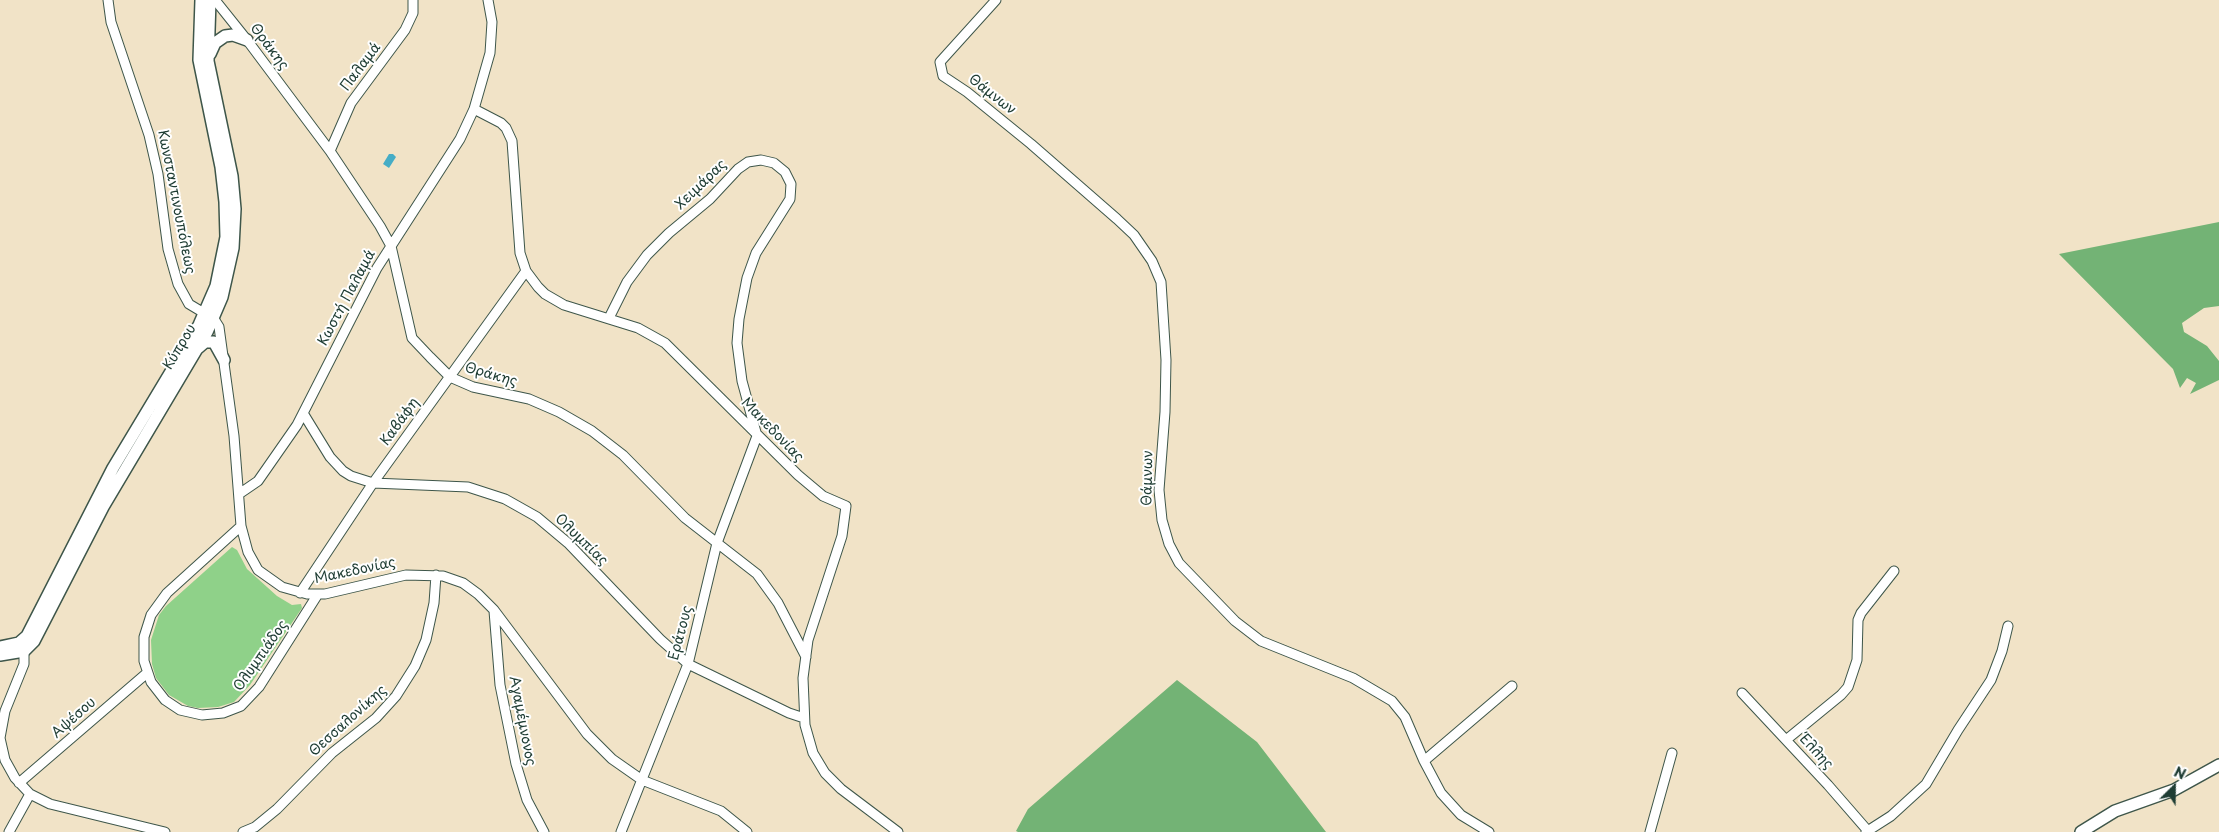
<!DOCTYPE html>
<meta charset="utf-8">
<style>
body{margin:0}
#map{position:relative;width:2219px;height:832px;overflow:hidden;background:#f1e3c7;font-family:"Playpen Sans",sans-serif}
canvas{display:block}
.north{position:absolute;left:2149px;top:762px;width:50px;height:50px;-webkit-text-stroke:4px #fff;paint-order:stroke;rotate:23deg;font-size:14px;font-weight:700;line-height:20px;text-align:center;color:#1f3d34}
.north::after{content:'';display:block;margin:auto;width:18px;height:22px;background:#1f3d34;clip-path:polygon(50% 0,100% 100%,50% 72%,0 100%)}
</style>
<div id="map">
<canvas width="2219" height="832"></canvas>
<div class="north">N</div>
</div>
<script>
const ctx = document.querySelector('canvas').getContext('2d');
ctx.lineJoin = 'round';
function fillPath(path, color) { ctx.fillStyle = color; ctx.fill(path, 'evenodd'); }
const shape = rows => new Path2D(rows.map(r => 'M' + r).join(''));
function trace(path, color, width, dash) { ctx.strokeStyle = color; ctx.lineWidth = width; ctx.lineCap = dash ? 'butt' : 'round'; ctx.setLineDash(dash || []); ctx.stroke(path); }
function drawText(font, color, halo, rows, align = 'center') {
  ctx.font = font + ' "Playpen Sans",sans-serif'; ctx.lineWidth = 4; ctx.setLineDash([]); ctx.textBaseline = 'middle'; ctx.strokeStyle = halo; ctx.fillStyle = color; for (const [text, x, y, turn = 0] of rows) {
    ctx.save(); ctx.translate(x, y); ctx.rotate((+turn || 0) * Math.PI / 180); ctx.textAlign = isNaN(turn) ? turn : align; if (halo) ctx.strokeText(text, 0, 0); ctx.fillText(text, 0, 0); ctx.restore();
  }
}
fillPath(shape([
 [232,547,237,550,247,569,277,596,292,605,301,604,302,608,250,685,234,702,218,707,198,708,188,706,169,695,156,678,152,664,151,640,159,615,166,606]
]), '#8fd189');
fillPath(shape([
 [2219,222,2219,306,2204,308,2182,323,2184,332,2207,346,2219,361,2219,380,2190,394,2196,383,2187,378,2180,388,2173,369,2059,254],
 [1177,680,1257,742,1326,832,1018,832,1016,831,1028,809]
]), '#73b375');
fillPath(shape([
 [389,154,393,154,396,157,389,168,383,164]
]), '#46adc6');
const minor = shape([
 [108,0,111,22,149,135,158,174,168,249,178,284,189,304,214,319,219,327,234,436,241,526,248,552,258,570,282,587,307,594,325,594,406,575,443,576,463,583,478,594,494,610,587,734,612,759,642,780,721,811,747,832],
 [215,0,247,40,330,151,380,226,391,246,412,338,430,357,450,377,473,387,529,399,559,412,592,431,623,455,685,518,757,574,778,603,806,657],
 [996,0,940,62,943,76,967,92,1031,144,1117,219,1134,235,1152,261,1161,282,1166,360,1165,412,1159,490,1162,520,1169,544,1179,563,1235,621,1261,641,1353,678,1392,701,1405,717,1424,761,1441,793,1461,815,1489,832],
 [474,109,501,123,506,128,512,141,520,253,526,271,538,287,545,294,564,305,638,328,665,343,798,475,823,496,846,506,842,536,808,640,803,678,805,725,813,753,825,773,841,789,898,832],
 [330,151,351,103,405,30,413,13,413,0],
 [609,318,627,282,647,255,669,233,710,199,738,169,748,162,761,160,774,163,785,172,791,184,790,199,756,253,747,278,739,319,737,343,742,381,757,436,717,543,688,664,621,832],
 [303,413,330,457,343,471,351,476,373,483,468,487,505,499,537,517,568,543,660,639,688,664,789,713,804,718],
 [239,494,258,481,297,425,377,268,460,139,474,109,490,53,492,22,488,0],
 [241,526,167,593,151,615,144,637,144,661,151,682,165,700,180,710,202,715,223,713,241,706,259,687,318,594],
 [300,593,373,483,526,271],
 [494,611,500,685,516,764,527,800,544,832],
 [21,647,24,654,24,664,5,711,0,738,5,760,15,778,30,794,50,804,165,832],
 [1742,693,1828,785,1868,831],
 [1786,740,1841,695,1848,687,1857,660,1858,620,1861,613,1894,571],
 [1424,761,1512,686],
 [19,783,147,673],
 [9,832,30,794],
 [243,832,255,827,277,809,332,753,376,718,396,696,415,666,426,640,434,603,436,575],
 [1650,832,1672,753],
 [1866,832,1891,816,1926,784,1958,730,1991,680,2002,651,2008,626]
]);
const major = shape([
 [210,54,215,43,225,36,233,35,247,40],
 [198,348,205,342,214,342,224,360],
 [0,647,19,643,27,636,113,468,199,325,216,286,226,237,225,202,221,167,199,60,201,0],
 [0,655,24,651,34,641,103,507,207,332,222,297,233,248,235,209,232,176,208,61,210,0],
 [2081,832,2115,811,2174,790,2219,765]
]);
trace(minor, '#3e564a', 11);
trace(major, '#3e564a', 14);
trace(minor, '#fff', 9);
trace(major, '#fff', 11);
drawText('14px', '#1f3d34', '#fff', [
 ["Θράκης",269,47,53],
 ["Παλαμά",361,67,-53],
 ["Θάμνων",992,95,38],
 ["Χειμάρας",701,185,-44],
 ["Κωνσταντινουπόλεως",176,202,79],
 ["Κωστή Παλαμά",347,298,-62],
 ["Κύπρου",180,347,-59],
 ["Θράκης",491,375,16],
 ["Καβάφη",400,422,-54],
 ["Μακεδονίας",772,430,46],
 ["Θάμνων",1148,478,-89],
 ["Ολυμπίας",581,540,44],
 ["Μακεδονίας",355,571,-12],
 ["Εράτους",681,633,-75],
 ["Ολυμπιάδος",261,656,-55],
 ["Αψέσου",74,718,-41],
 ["Θεσσαλονίκης",348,721,-42],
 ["Αγαμέμνονος",522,721,79],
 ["Έλλης",1816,752,47]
]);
</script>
